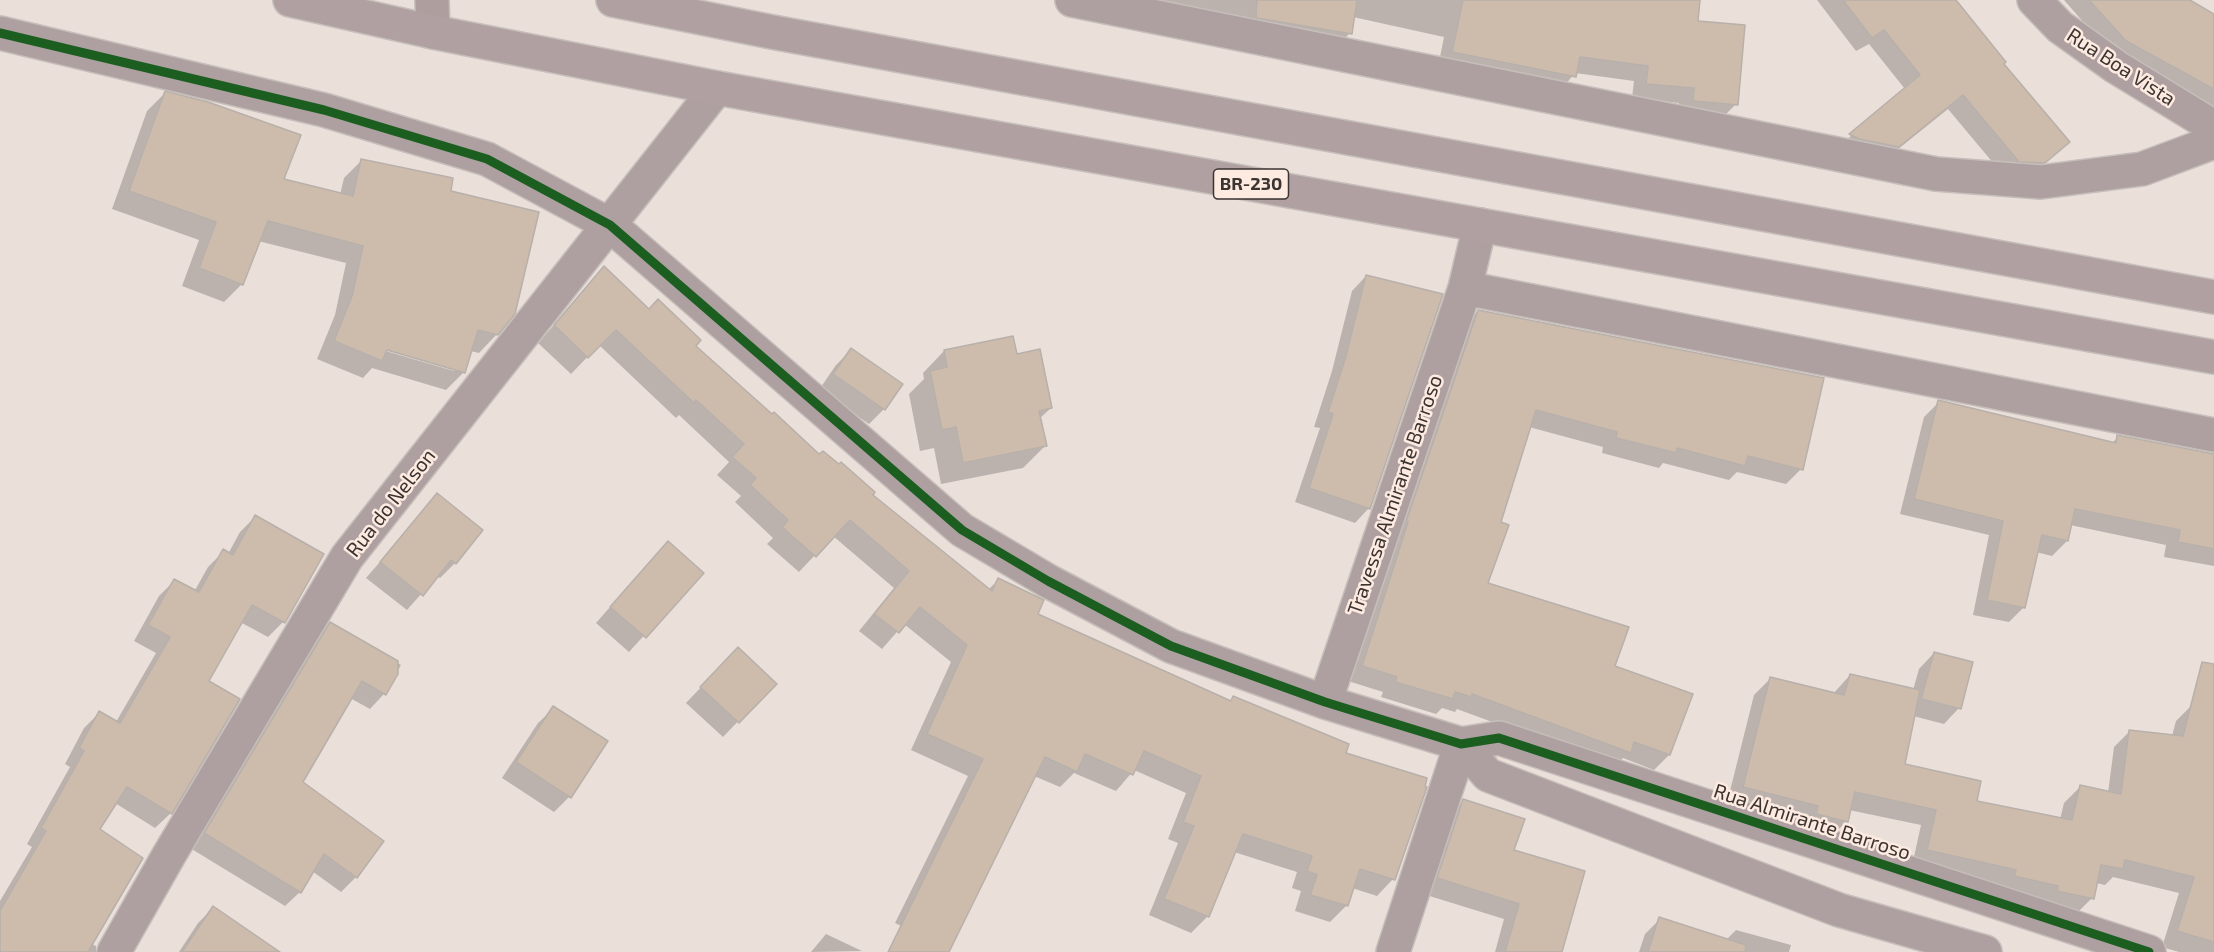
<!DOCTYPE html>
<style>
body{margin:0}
canvas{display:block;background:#eadfd9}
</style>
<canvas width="2214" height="952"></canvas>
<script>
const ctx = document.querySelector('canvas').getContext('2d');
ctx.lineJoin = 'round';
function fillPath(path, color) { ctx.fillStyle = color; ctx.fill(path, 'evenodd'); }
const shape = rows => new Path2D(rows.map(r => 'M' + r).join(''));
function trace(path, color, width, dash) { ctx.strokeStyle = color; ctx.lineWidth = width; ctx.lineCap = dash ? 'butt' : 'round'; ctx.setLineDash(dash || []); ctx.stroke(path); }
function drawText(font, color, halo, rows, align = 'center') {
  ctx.font = font + ' "Exo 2",sans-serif'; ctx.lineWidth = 5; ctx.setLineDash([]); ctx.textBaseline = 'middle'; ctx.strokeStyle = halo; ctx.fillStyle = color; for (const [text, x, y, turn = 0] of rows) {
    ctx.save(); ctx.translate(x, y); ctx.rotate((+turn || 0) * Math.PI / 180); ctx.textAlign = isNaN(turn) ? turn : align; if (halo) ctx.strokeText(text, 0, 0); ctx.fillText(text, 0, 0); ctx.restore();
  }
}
fillPath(shape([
 [1085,0,1699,0,1697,22,1736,104,1721,119,1678,115,1679,103,1632,98,1634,81,1575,73,1559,92,1438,67,1444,37,1353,17,1350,33,1335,48],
 [1817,0,1954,0,2002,64,2068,141,2029,177,2004,176,1948,109,1882,162,1836,149,1905,89,1869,44,1856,51],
 [2064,0,2187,0,2214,16,2214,110,2112,55],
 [165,93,282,180,340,195,344,178,362,160,449,192,497,334,479,353,470,351,464,372,446,390,372,368,363,378,317,359,335,315,346,263,258,241,242,284,224,302,182,286,199,240,112,209,147,111],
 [380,346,454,368,454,371,379,349],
 [604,268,649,310,694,346,819,456,988,590,998,580,1036,615,1229,702,1233,698,1344,754,1393,879,1377,896,1352,888,1347,905,1330,922,1295,911,1301,891,1292,888,1297,872,1234,852,1208,916,1191,933,1149,915,1178,843,1168,839,1186,793,1134,770,1116,791,1074,773,1060,787,1034,776,942,946,895,923,968,776,911,750,951,662,904,624,882,649,859,631,894,588,833,536,799,572,767,544,773,538,735,502,741,496,717,475,729,462,679,415,676,418,599,345,571,374,538,343],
 [1366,276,1369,508,1355,523,1295,502,1320,428,1314,427,1332,371,1352,291],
 [1478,311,1801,469,1786,484,1737,472,1729,480,1663,463,1659,468,1602,453,1603,447,1529,427,1499,523,1486,584,1614,667,1669,755,1654,770,1623,758,1614,767,1457,709,1455,712,1442,708,1436,714,1381,697,1383,692,1348,681,1463,326],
 [851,350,884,409,869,424,819,390,836,365],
 [944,351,1051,408,1039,419,1045,446,1023,468,941,484,934,448,920,451,909,394,924,379,923,373],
 [1939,402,2111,444,2118,437,2214,454,2214,566,2164,557,2166,545,2070,525,2067,541,2052,556,2036,552,2024,607,2009,622,1973,615,1989,535,1900,514,1924,417],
 [438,495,455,563,440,578,437,576,407,610,366,578],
 [255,517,322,554,283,622,268,637,240,622,207,682,171,813,155,828,115,803,98,829,92,944,96,946,96,952,0,952,0,901,32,847,27,844,70,767,65,764,84,728,99,713,116,722,156,653,134,641,159,596,174,581,194,592,208,567,224,551,228,554,240,532],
 [653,558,701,573,629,652,596,623],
 [330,624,401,665,384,694,370,709,350,698,301,782,382,841,356,877,341,892,312,871,300,892,285,906,190,848,316,638],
 [1934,653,1959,708,1944,724,1913,716,1903,765,1975,802,2060,820,2064,803,2080,787,2108,793,2114,747,2130,731,2172,736,2176,721,2192,705,2214,711,2214,952,2179,952,2162,947,2179,893,2113,877,2105,885,2096,883,2092,898,2076,914,1999,892,2000,885,1912,866,1921,825,1849,810,1847,821,1831,837,1727,803,1754,695,1770,679,1833,694,1850,675,1913,690,1919,669],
 [723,664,774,684,723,737,686,703],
 [554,708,569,797,554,812,502,778,538,723],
 [1463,801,1512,852,1560,952,1495,952,1504,919,1423,894,1448,816],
 [213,908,277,952,179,952,198,923],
 [1660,919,1726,940,1736,930,1791,945,1789,952,1639,952,1645,934],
 [826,934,862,951,811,952]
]), '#0003');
const building = shape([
 [1257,0,1357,0,1352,34,1256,18,1257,0],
 [1463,0,1700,0,1698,21,1745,25,1738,105,1693,101,1694,88,1646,84,1648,66,1580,57,1576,77,1452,52,1463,0],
 [1843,0,1956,0,2006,62,2004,64,2070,142,2045,163,2019,162,1963,95,1899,147,1859,139,1849,134,1920,75,1884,30,1872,38,1843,0],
 [2089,0,2190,0,2214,14,2214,89,2126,41,2089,0],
 [165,91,208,102,301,135,284,179,353,196,361,159,453,178,451,191,539,212,515,314,498,335,478,330,465,373,387,350,382,361,334,341,352,296,363,246,268,221,243,285,199,268,216,222,129,191,165,91],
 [604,266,649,309,658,299,701,340,696,346,772,414,774,412,819,454,823,451,839,464,841,462,875,492,873,495,992,591,998,578,1044,600,1038,614,1231,701,1233,696,1349,744,1346,753,1427,778,1425,787,1427,787,1395,880,1360,869,1348,906,1310,895,1317,875,1307,871,1312,856,1243,834,1209,917,1164,899,1194,826,1183,822,1201,776,1144,751,1133,775,1085,754,1077,772,1045,757,949,952,888,952,983,759,927,734,967,645,920,607,899,633,874,614,909,571,850,520,816,557,782,527,788,520,750,485,756,478,732,457,744,444,696,400,694,403,616,330,588,358,554,325,604,266],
 [1366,275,1443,294,1370,509,1309,488,1333,414,1328,412,1346,356,1366,275],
 [1478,310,1824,378,1803,470,1748,456,1745,466,1677,448,1676,453,1616,438,1617,432,1536,410,1501,522,1509,525,1488,583,1629,627,1615,666,1693,694,1670,755,1634,742,1631,753,1472,694,1471,697,1455,692,1453,699,1395,682,1397,677,1362,666,1408,522,1406,522,1478,310],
 [1013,336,1017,354,1040,349,1052,408,1039,411,1047,446,963,463,956,427,942,430,930,371,947,367,944,350,1013,336],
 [851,348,903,384,885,410,833,374,851,348],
 [1938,400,2116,443,2117,435,2214,454,2214,549,2178,542,2180,530,2075,509,2068,541,2042,535,2025,608,1987,600,2003,521,1914,499,1938,400],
 [437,493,483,530,456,564,451,560,423,596,380,562,437,493],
 [255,515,324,554,285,623,252,605,209,681,240,699,172,814,127,787,100,829,143,858,88,952,0,952,0,911,46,831,41,828,84,751,79,748,99,711,120,723,170,637,148,625,174,579,199,592,223,549,233,555,255,515],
 [668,541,704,573,646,638,610,607,668,541],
 [330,622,398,661,398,674,386,695,362,681,303,782,384,841,357,878,324,854,301,893,204,833,330,622],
 [738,647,777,684,739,723,700,687,738,647],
 [1934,652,1973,662,1961,709,1921,699,1934,652],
 [2202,662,2214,664,2214,942,2177,931,2194,877,2125,860,2123,869,2101,865,2094,899,2057,891,2058,886,2014,876,2016,870,1927,850,1936,810,1855,792,1848,822,1816,814,1818,806,1743,787,1770,677,1844,695,1850,674,1920,690,1905,764,1981,781,1977,801,2072,820,2080,785,2121,794,2129,730,2183,736,2202,662],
 [553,706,608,741,571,798,516,762,553,706],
 [1463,799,1525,819,1514,850,1585,871,1562,952,1505,952,1519,904,1437,878,1463,799],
 [213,906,280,952,182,952,213,906],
 [1659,917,1746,945,1745,952,1648,952,1659,917]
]);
fillPath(building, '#cdbbac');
trace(building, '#b8b0ab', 1.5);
const minor = shape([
 [1072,0,1936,174,2041,182,2142,169,2214,142],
 [2034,0,2060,27,2116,67,2214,127],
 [0,33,324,110,487,159,610,225,962,530,1048,581,1171,646,1325,702,1461,744,1499,738,2149,952],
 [1465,288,2214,435],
 [1325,702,1465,288,1480,225],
 [1461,744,1488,775,1839,910,1985,952],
 [114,952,169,855,347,557,717,88],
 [1393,952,1461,744]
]);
const secondary = shape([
 [432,0,433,32]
]);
const primary = shape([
 [290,0,433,32,717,88,2214,357],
 [613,0,772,32,2214,297]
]);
trace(minor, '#c5beb9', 36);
trace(secondary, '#c5beb9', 36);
trace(primary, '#c5beb9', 36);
trace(minor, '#ae9fa1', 33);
trace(secondary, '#ae9e9e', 33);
trace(primary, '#b0a0a1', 33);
trace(shape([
 [0,33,324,110,487,159,610,225,962,530,1048,581,1171,646,1325,702,1461,744,1499,738,2149,952]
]), '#1b5e20', 9);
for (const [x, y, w] of [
 [1251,184,75]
]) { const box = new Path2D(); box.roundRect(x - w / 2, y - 15, w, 30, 4.5); ctx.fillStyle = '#fdeae1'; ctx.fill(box); trace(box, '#3b3430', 1.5); }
drawText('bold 18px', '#3b3430', null, [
 ["BR-230",1251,184]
]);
drawText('20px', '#3b3430', '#fdeae1', [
 ["Rua Boa Vista",2121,67,33],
 ["Travessa Almirante Barroso",1395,495,-71],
 ["Rua do Nelson",391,503,-52],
 ["Rua Almirante Barroso",1812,822,18]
]);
</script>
